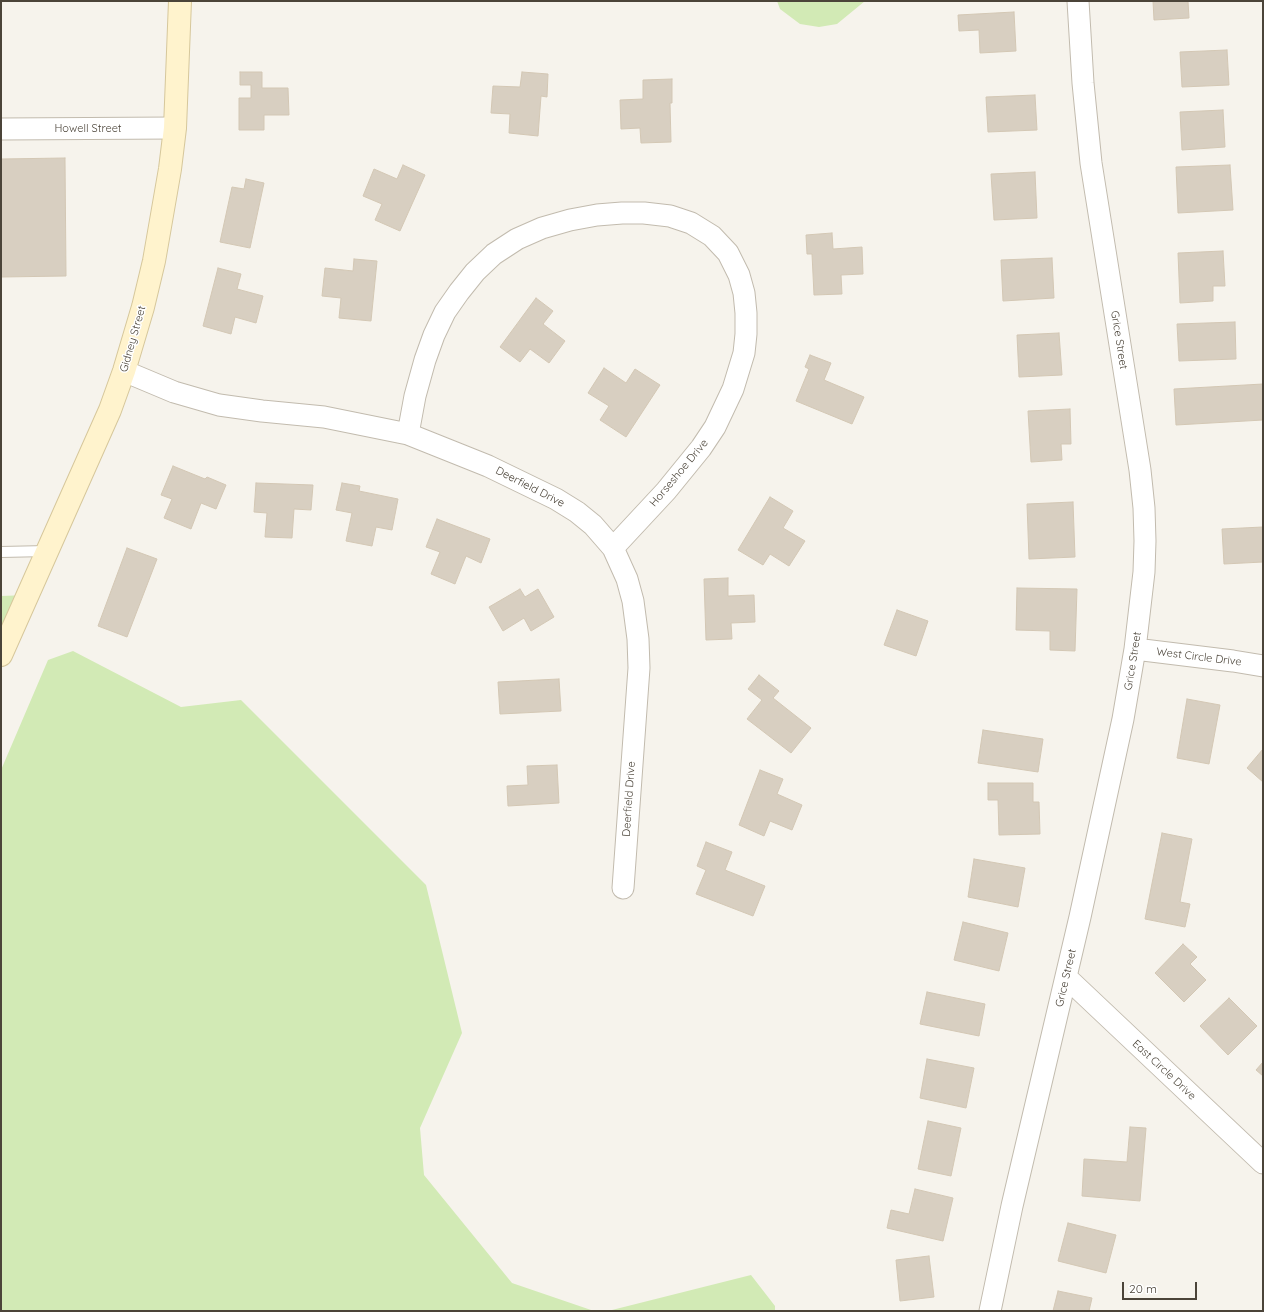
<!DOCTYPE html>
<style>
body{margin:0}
#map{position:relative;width:1264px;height:1312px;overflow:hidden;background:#f6f3ec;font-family:Quicksand,sans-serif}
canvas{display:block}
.frame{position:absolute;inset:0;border:2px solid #4b4439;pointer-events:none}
.scale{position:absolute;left:1122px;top:1282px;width:75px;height:18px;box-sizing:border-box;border:2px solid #4b4439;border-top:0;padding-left:5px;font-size:12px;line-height:14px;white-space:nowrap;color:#4b4439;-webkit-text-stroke:3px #fff;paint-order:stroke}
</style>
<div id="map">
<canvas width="1264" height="1312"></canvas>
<div class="frame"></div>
<div class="scale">20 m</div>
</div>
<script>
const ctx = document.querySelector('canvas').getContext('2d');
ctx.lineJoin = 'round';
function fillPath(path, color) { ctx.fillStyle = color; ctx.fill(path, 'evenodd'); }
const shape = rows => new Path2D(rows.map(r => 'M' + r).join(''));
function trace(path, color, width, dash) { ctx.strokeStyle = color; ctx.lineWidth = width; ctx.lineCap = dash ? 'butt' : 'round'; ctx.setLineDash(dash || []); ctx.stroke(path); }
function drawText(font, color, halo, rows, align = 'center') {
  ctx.font = font + ' Quicksand,sans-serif'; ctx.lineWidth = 3; ctx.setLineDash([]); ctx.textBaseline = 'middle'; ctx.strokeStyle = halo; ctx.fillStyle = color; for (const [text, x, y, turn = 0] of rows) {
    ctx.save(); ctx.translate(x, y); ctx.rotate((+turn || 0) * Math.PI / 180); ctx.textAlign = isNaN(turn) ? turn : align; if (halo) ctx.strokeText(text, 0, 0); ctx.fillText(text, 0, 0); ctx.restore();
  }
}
fillPath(shape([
 [777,1,865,1,837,24,819,27,800,24,780,9],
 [28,595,1,656,1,596],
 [73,651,181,707,241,700,426,885,462,1033,420,1128,424,1175,512,1283,594,1311,1,1311,1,770,48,660],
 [751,1275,775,1306,775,1311,608,1311]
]), '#d2eab5');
const building = shape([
 [1153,1,1188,1,1189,18,1154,20,1153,1],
 [1014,12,1016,51,980,53,979,30,959,31,958,15,1014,12],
 [1227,50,1229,85,1182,87,1180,52,1227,50],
 [240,72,262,72,262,88,288,88,289,115,264,115,264,130,239,130,239,98,251,98,251,85,240,85,240,72],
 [522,72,548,74,547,97,541,96,538,136,509,133,510,114,491,113,493,86,520,87,522,72],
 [672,79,672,103,670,103,671,142,641,143,640,128,621,129,620,100,643,99,643,80,672,79],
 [1035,95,1037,130,988,132,986,97,1035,95],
 [1223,110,1225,147,1182,150,1180,112,1223,110],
 [65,158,66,276,1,277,1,159,65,158],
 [403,165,425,175,400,231,375,220,382,204,363,196,374,169,397,179,403,165],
 [1230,165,1233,210,1178,213,1176,167,1230,165],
 [1035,172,1037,218,994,220,991,174,1035,172],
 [246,179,264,183,250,248,220,242,232,187,244,189,246,179],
 [832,233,833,249,862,247,863,274,841,275,842,294,814,295,812,254,807,254,806,235,832,233],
 [1223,251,1225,286,1213,286,1213,301,1180,303,1178,253,1223,251],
 [1052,258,1054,298,1003,301,1001,260,1052,258],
 [354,259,377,261,371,321,339,318,341,298,322,296,325,268,353,271,354,259],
 [218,268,241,274,237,289,263,296,256,323,235,317,231,334,203,326,218,268],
 [536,298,553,311,543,324,565,341,549,363,530,349,520,362,500,347,536,298],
 [1235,322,1236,359,1179,361,1177,324,1235,322],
 [1059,333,1062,375,1019,377,1017,335,1059,333],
 [810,355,831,363,824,380,864,397,852,424,796,401,809,369,805,367,810,355],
 [604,368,626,383,635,369,660,385,626,437,600,420,609,406,588,393,604,368],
 [1263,384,1263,420,1176,425,1174,389,1263,384],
 [1070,409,1071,444,1061,444,1062,460,1031,462,1028,411,1070,409],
 [173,466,205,479,207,477,226,485,216,509,201,503,191,529,164,518,172,499,161,495,173,466],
 [256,483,313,485,311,510,294,509,292,538,265,537,267,513,254,512,256,483],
 [342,483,360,486,359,491,398,499,392,530,376,527,372,546,346,541,352,513,336,510,342,483],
 [770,497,793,511,783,528,805,541,789,566,770,554,763,565,738,550,770,497],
 [1073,502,1075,557,1029,559,1027,504,1073,502],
 [437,519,490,539,481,563,466,556,455,584,431,574,440,552,426,547,437,519],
 [1263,527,1263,562,1224,564,1222,529,1263,527],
 [127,548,157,559,127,637,98,626,127,548],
 [728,578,728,596,754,595,755,622,731,623,732,639,706,640,704,579,728,578],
 [1017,588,1077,589,1075,651,1050,650,1050,631,1016,630,1017,588],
 [520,589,525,597,538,589,554,617,531,631,524,618,503,631,489,607,520,589],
 [897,610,928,621,916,656,884,645,897,610],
 [759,675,779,691,773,698,811,728,791,753,747,719,762,700,748,689,759,675],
 [559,679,561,711,500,714,498,682,559,679],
 [1187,699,1220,705,1209,764,1177,758,1187,699],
 [983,730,1043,739,1038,772,978,763,983,730],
 [1263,749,1263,782,1247,768,1263,749],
 [557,765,559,803,508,806,507,786,528,785,527,766,557,765],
 [760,770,783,779,777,794,802,805,792,830,770,821,764,836,739,825,760,770],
 [988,783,1033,783,1033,802,1039,802,1040,834,999,835,998,800,988,800,988,783],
 [1162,833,1192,839,1180,902,1190,904,1185,927,1145,919,1162,833],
 [706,842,732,852,725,870,765,886,753,916,696,894,706,870,697,866,706,842],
 [974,859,1025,868,1018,907,968,897,974,859],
 [963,922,1008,933,999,971,954,960,963,922],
 [1183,944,1197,957,1190,964,1206,980,1184,1002,1155,973,1183,944],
 [927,992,985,1004,979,1036,920,1024,927,992],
 [1229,998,1257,1026,1228,1055,1200,1026,1229,998],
 [927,1059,974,1068,966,1108,920,1098,927,1059],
 [1263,1062,1263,1076,1256,1070,1263,1062],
 [928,1121,961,1128,951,1176,918,1169,928,1121],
 [1130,1127,1146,1128,1140,1201,1082,1196,1084,1159,1127,1162,1130,1127],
 [915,1189,953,1198,943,1241,887,1228,891,1210,909,1214,915,1189],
 [1068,1223,1116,1235,1106,1273,1058,1261,1068,1223],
 [929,1256,934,1297,900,1301,896,1260,929,1256],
 [1058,1291,1092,1298,1089,1311,1053,1311,1058,1291]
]);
fillPath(building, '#d8cfc1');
trace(building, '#d3c7b4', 1);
const lane = shape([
 [1,552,47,551]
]);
const street = shape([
 [1,129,175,128],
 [124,371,174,392,219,405,262,411,324,417,408,434,488,466,556,499,577,512,593,525,613,548,627,579,633,601,638,639,639,668,623,888],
 [408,434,415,396,425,360,434,335,445,312,459,292,475,272,494,254,517,239,542,228,570,220,597,215,622,213,644,213,670,216,691,223,712,236,728,253,739,275,744,293,746,313,746,334,744,353,733,389,715,427,701,448,666,491,613,548],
 [1135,649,1233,661,1263,666],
 [1066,977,1263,1163],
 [990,1311,1012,1206,1080,917,1123,719,1135,649,1144,572,1145,541,1144,508,1140,470,1091,163,1083,83,1078,1]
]);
const secondary = shape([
 [1,655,110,410,124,371,143,307,154,261,170,169,175,128,180,1]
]);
trace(lane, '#c2bbae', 12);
trace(street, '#c2bbae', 23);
trace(secondary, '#d6c79b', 24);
trace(lane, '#fff', 10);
trace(street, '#fff', 21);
trace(secondary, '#fff3cd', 22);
drawText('11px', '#4b4439', '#fff', [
 ["Howell Street",88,129],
 ["Gidney Street",133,339,-74],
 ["Grice Street",1119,340,81],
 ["Horseshoe Drive",679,473,-50],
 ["Deerfield Drive",530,487,27],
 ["West Circle Drive",1199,657,7],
 ["Grice Street",1133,661,-81],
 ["Deerfield Drive",629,799,-86],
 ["Grice Street",1066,978,-77],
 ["East Circle Drive",1164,1070,43]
]);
</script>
